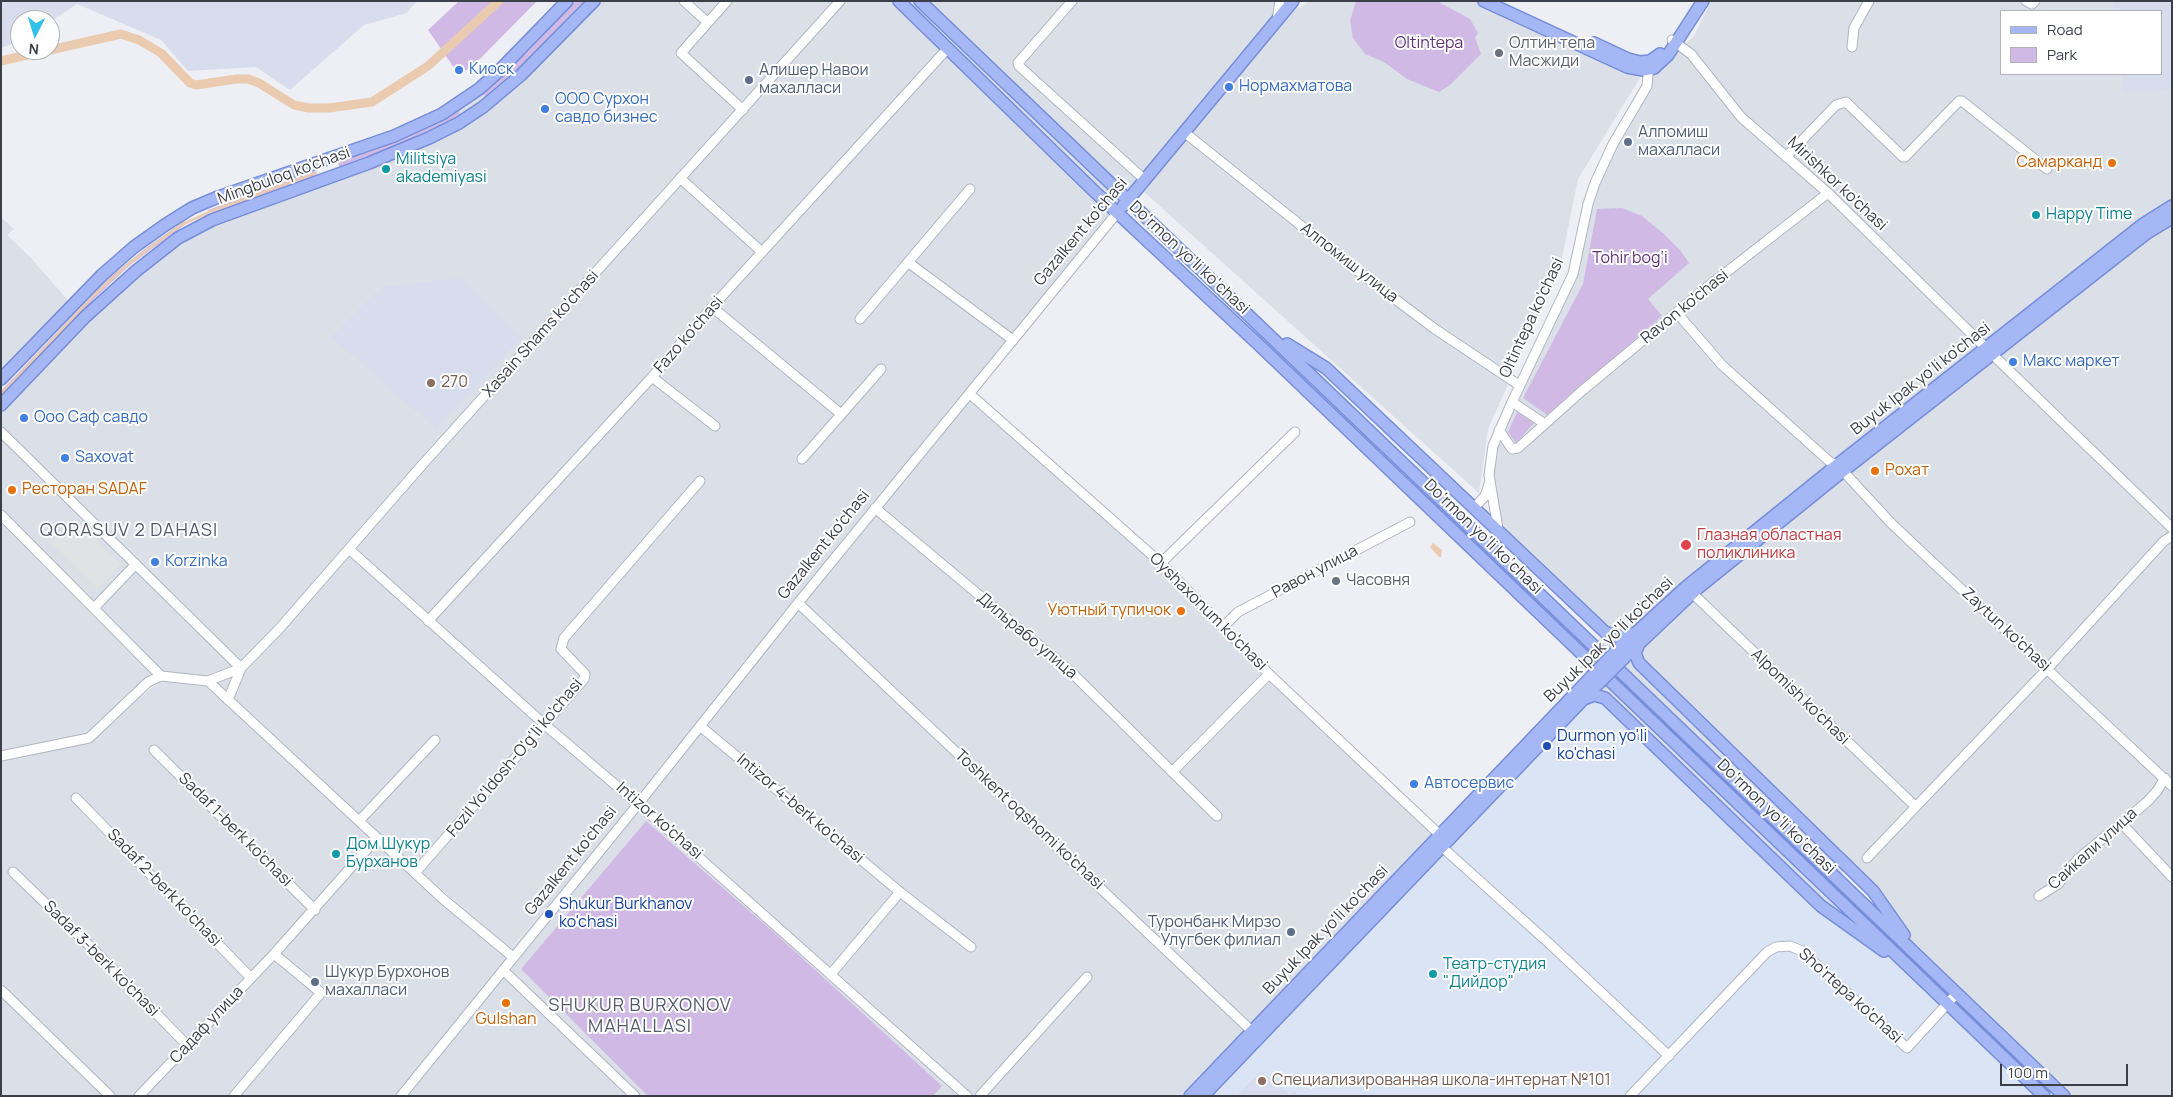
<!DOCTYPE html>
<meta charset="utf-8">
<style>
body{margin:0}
#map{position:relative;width:2173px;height:1097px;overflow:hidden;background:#edeff5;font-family:Manrope,sans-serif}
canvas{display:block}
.frame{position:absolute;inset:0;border:2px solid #3b3f49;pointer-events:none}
.legend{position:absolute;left:2000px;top:10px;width:162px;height:65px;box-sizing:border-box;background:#fff;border:1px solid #b1b2b6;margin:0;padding:6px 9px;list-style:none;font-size:15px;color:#3b3f49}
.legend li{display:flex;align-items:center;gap:10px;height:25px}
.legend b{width:25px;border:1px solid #b1b2b6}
.north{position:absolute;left:10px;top:10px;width:50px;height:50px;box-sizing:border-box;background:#fff;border:1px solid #b1b2b6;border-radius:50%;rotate:185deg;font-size:14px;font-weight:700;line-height:20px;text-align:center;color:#3b3f49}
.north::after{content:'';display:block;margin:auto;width:18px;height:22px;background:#32c1e7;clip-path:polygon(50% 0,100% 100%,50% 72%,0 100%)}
.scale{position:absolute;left:2000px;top:1064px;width:128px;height:22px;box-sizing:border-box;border:2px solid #3b3f49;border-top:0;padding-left:6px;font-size:15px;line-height:18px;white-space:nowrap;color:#3b3f49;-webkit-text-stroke:4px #fff;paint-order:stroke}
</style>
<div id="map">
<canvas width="2173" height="1097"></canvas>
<div class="frame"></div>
<ul class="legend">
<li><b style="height:6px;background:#a5b7f5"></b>Road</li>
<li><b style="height:14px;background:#d0bae5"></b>Park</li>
</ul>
<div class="north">N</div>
<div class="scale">100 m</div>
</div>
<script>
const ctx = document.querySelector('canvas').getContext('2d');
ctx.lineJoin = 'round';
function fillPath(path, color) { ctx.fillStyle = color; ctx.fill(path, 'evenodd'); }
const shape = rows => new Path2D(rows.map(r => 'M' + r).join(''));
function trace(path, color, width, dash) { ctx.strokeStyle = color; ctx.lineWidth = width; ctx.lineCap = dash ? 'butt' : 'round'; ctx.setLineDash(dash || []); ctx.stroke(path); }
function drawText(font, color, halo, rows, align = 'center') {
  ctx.font = font + ' Manrope,sans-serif'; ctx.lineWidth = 4; ctx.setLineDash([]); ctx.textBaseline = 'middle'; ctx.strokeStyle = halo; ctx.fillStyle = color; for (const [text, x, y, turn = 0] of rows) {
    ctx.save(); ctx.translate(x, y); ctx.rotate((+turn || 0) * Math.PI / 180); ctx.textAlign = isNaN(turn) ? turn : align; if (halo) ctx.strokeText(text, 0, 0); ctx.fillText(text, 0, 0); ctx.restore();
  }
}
fillPath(shape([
 [567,1,1280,1,1277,19,971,394,1161,563,1440,835,1592,677,1577,664,1602,636,1498,529,1491,455,1573,274,1595,183,1647,86,1660,67,1694,36,1711,1,2172,1,2172,1096,2064,1096,1920,958,1894,921,1843,872,1793,925,1824,894,1938,1006,1188,1096,1,1096,1,405,66,337,178,238,362,166,426,122,466,98],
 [2002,11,2162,11,2162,74,2002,74],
 [161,676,162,680,96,732],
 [257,730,510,949,556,896,510,950,377,838],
 [1311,1,1478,1,1527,21,1640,78,1578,179,1559,272,1488,429,1479,493,1143,191,1268,34,1288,13],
 [1,217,14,229,7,235,31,258,72,305,1,379]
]), '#dbdfe8');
fillPath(shape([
 [1594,695,1821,906,1910,968,2044,1096,1203,1096]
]), '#dbe4f4');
fillPath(shape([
 [1,1,417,1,407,13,364,25,290,90,256,67,188,71,161,40,77,4,50,22,50,20,20,20,20,41,1,48],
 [2113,1,2172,1,2172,89,2124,94,2122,74,2162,74,2162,11,2114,11],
 [460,278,522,337,436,429,331,337,382,287],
 [1261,1071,1290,1095,1294,1091,1299,1096,1237,1096]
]), '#d8dded');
fillPath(shape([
 [459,1,537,1,476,63,459,75,428,30],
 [576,1,584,1,522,65,486,97,483,93,527,53],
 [1356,1,1437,1,1470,19,1478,33,1475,38,1481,54,1450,85,1439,92,1407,79,1384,62,1365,54,1353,38,1350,21],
 [458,110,461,115,425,134,340,168,338,163,416,133],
 [315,171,316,176,210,215,208,210],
 [1622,208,1642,216,1664,234,1680,250,1689,263,1648,299,1662,316,1547,415,1523,398,1583,284,1597,209],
 [184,221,186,224,130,265,98,295,1,397,1,391,109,278,146,248],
 [1517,412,1534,423,1516,443,1508,432],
 [646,821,777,935,942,1086,933,1096,648,1096,521,969]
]), '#d0bae5');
fillPath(shape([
 [75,519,121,564,98,589,51,543]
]), '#e0e2e4');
fillPath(shape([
 [1433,543,1442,550,1441,557,1439,557,1430,547]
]), '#ebcbb0');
trace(shape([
 [1,394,97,292,128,264,181,225,212,211,316,173]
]), '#ebcbb0', 2.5);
trace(shape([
 [50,50,121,34,139,40,161,53,190,83,196,85,237,79,248,79,259,83,294,105,309,108,329,108,372,102,428,66,499,1],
 [1,61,48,50]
]), '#ebcbb0', 9);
const minor = shape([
 [684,1,707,22],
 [727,1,681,53,743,110],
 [1072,1,1018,63,1019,66,1145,180],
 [2026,1,2032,4,2035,1],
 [1277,19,1280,1],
 [1672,40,1691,54,1741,117,1828,193,1986,348],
 [1852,47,1854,28,1869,1],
 [1184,132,1363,275,1435,329,1519,385],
 [1786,157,1836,105,1846,102,1903,157,1905,157,1959,101,1962,101,2047,169],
 [680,178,762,252],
 [909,263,1013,340],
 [712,307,841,414],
 [1677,313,1722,365,1830,462,1837,465],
 [860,319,970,189],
 [1992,354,2172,528],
 [652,377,715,426],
 [970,394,1161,563,1269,674,1440,835],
 [1512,402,1545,424],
 [1499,430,1512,449,1518,448,1583,390,1706,288,1828,193],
 [1,432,241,668],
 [802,459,881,369],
 [1843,471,1891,523,1928,558,2172,786],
 [1475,507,1485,496,1489,484],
 [875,508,1071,672,1217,816],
 [1,515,161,676],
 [1498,529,1489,475,1493,446,1512,402,1573,274,1588,204,1595,183,1613,144,1647,86,1649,64],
 [349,549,544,724,665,827,967,1096],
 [1161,563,1295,432],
 [1689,590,1915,806],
 [798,603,1256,1035],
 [94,608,136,564],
 [428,621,652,377,712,307,948,48],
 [1223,627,1238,612,1410,522],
 [161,676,208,681,241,668],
 [208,681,443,899,513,957],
 [228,700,241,668,279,629,423,464,840,1],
 [700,726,900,892,971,947],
 [154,750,315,910],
 [1,756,89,738,148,682,161,676],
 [1172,772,1269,674],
 [76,798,251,978],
 [359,821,435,740],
 [2122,824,2172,877],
 [1442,847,1552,946,1669,1056],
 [1867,858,2048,668,2164,541,2172,536],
 [13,872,98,954,188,1046],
 [415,873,584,679,585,674,561,649,564,638,700,481],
 [2039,896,2058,884,2078,859,2147,802,2157,791,2165,778],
 [503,970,635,1096],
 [831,974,900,892],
 [1,990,110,1096],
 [139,1096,274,954],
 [234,1096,320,994,320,992,274,954,377,838],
 [401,1096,639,803,798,603,1117,213],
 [980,1096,1087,977],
 [1630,1096,1767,952,1776,947,1790,946,1802,951,1907,1048,1957,993]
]);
const major = shape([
 [899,1,1095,192,1258,344,2044,1096],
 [920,1,2064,1096],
 [1484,1,1627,67,1643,70,1654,68,1668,55,1703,1],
 [1594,43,1628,59,1640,62,1650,61,1660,54],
 [1123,206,1293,1],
 [1287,344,1326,368,1605,632,1618,637,1632,634],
 [1,379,102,275,134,247,165,225,192,208,218,197,394,136,442,114,479,89,498,72,567,1],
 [1,405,85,317,136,271,178,238,212,220,369,163,429,138,459,123,483,107,521,75,594,1],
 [1639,644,1635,653,1639,663,1873,891,1904,935],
 [1617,650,1686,587,1837,465,2142,225,2172,206],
 [1625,657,1698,588,1843,471,2147,233,2172,218],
 [1584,699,1594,695,1605,698,1821,906,1884,951],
 [1190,1096,1592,676],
 [1203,1096,1599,683]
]);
trace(minor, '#b0b5c0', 11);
trace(major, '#768eda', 14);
trace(minor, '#fff', 9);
trace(major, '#a5b7f5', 11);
const majorBridge = shape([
 [1592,676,1617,650],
 [1599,683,1625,657]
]);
trace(majorBridge, '#768eda', 14, []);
trace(majorBridge, '#a5b7f5', 11);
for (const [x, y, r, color] of [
 [1499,53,5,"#6b7280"],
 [459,70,5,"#3f7fe0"],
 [749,80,5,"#5c6f8a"],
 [1229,87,5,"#3f7fe0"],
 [545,109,5,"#3f7fe0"],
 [1628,142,5,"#5c6f8a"],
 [2112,163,5,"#e8710a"],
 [386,169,5,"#0f9aa8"],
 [2036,215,5,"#0f9aa8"],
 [2013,362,5,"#3f7fe0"],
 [431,383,5,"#8d6e63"],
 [24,418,5,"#3f7fe0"],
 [65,458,5,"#3f7fe0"],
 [1875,471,5,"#e8710a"],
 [12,490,5,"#e8710a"],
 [1686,545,6,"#e0444e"],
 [155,562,5,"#3f7fe0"],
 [1336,581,5,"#6b7280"],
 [1181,611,5,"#e8710a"],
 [1547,746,5,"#1a4fb4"],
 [1414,784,5,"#3f7fe0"],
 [336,854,5,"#0f9aa8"],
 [549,914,5,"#1a4fb4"],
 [1291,932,5,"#5c6f8a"],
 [1433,974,5,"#0f9aa8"],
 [315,982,5,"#5c6f8a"],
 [506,1003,5,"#e8710a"],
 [1262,1081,5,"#8d6e63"]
]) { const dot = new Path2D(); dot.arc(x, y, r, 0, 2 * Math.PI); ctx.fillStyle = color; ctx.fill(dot); trace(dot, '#fff', 2); }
drawText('16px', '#613277', '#fff', [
 ["Oltintepa",1429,44],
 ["Tohir bog‘i",1630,259]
]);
drawText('16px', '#5b616d', '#fff', [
 ["Олтин тепа",1509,44],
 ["Масжиди",1509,62],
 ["Часовня",1346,581]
], 'left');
drawText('16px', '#366cbe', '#fff', [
 ["Киоск",469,70],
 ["Нормахматова",1239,87],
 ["ООО Сурхон",555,100],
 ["савдо бизнес",555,118],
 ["Макс маркет",2023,362],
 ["Ооо Саф савдо",34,418],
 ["Saxovat",75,458],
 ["Korzinka",165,562],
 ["Автосервис",1424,784]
], 'left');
drawText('16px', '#4e5e75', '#fff', [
 ["Алишер Навои",759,71],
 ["махалласи",759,89],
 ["Алпомиш",1638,133],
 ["махалласи",1638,151],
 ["Туронбанк Мирзо",1281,923,"right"],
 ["Улугбек филиал",1281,941,"right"],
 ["Шукур Бурхонов",325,973],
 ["махалласи",325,991]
], 'left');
drawText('16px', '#0d838f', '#fff', [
 ["Militsiya",396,160],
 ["akademiyasi",396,178],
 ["Happy Time",2046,215],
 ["Дом Шукур",346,845],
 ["Бурханов",346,863],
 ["Театр-студия",1443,965],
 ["\"Дийдор\"",1443,983]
], 'left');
drawText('16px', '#c56008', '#fff', [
 ["Самарканд",2102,163],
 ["Рохат",1885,471,"left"],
 ["Ресторан SADAF",22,490,"left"],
 ["Уютный тупичок",1171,611],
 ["Gulshan",506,1020,"center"]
], 'right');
drawText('16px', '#3b3f49', '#fff', [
 ["Mingbuloq ko'chasi",284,176,-20],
 ["Mirishkor ko'chasi",1837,184,43],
 ["Gazalkent ko'chasi",1081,232,-50],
 ["Do‘rmon yo‘li ko‘chasi",1189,258,43],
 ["Алпомиш улица",1349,263,38],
 ["Ravon ko'chasi",1685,307,-39],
 ["Oltintepa ko'chasi",1532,318,-65],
 ["Xasain Shams ko'chasi",541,334,-48],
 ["Fazo ko'chasi",689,335,-49],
 ["Buyuk Ipak yo'li ko'chasi",1921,379,-38],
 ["Do‘rmon yo‘li ko‘chasi",1483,537,44],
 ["Gazalkent ko'chasi",824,545,-51],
 ["Равон улица",1315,572,-28],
 ["Oyshaxonum ko'chasi",1208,612,45],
 ["Zaytun ko'chasi",2006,630,43],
 ["Дильрабо улица",1027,636,40],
 ["Buyuk Ipak yo'li ko'chasi",1609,640,-44],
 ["Alpomish ko'chasi",1800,697,44],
 ["Fozil Yo'ldosh-O'g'li ko'chasi",515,758,-50],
 ["Intizor 4-berk ko'chasi",800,809,40],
 ["Do‘rmon yo‘li ko‘chasi",1776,817,44],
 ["Toshkent oqshomi ko'chasi",1029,820,43],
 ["Intizor ko'chasi",659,821,41],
 ["Sadaf 1-berk ko'chasi",235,830,45],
 ["Сайкали улица",2093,849,-42],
 ["Gazalkent ko'chasi",571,861,-51],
 ["Sadaf 2-berk ko'chasi",164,888,46],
 ["Buyuk Ipak yo'li ko'chasi",1326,930,-46],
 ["Sadaf 3-berk ko'chasi",101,959,45],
 ["Sho'rtepa ko'chasi",1850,996,42],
 ["Садаф улица",207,1025,-47]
]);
drawText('16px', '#785e54', '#fff', [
 ["270",441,383],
 ["Специализированная школа-интернат №101",1272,1081]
], 'left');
drawText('16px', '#be3a42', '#fff', [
 ["Глазная областная",1697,536],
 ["поликлиника",1697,554]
], 'left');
drawText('16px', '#164399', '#fff', [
 ["Durmon yo'li",1557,737],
 ["ko'chasi",1557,755],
 ["Shukur Burkhanov",559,905],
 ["ko'chasi",559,923]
], 'left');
ctx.letterSpacing = '1px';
drawText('18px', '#535b6b', '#fff', [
 ["QORASUV 2 DAHASI",129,531],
 ["SHUKUR BURXONOV",640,1006],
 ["MAHALLASI",640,1027]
]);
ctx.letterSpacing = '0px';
</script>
